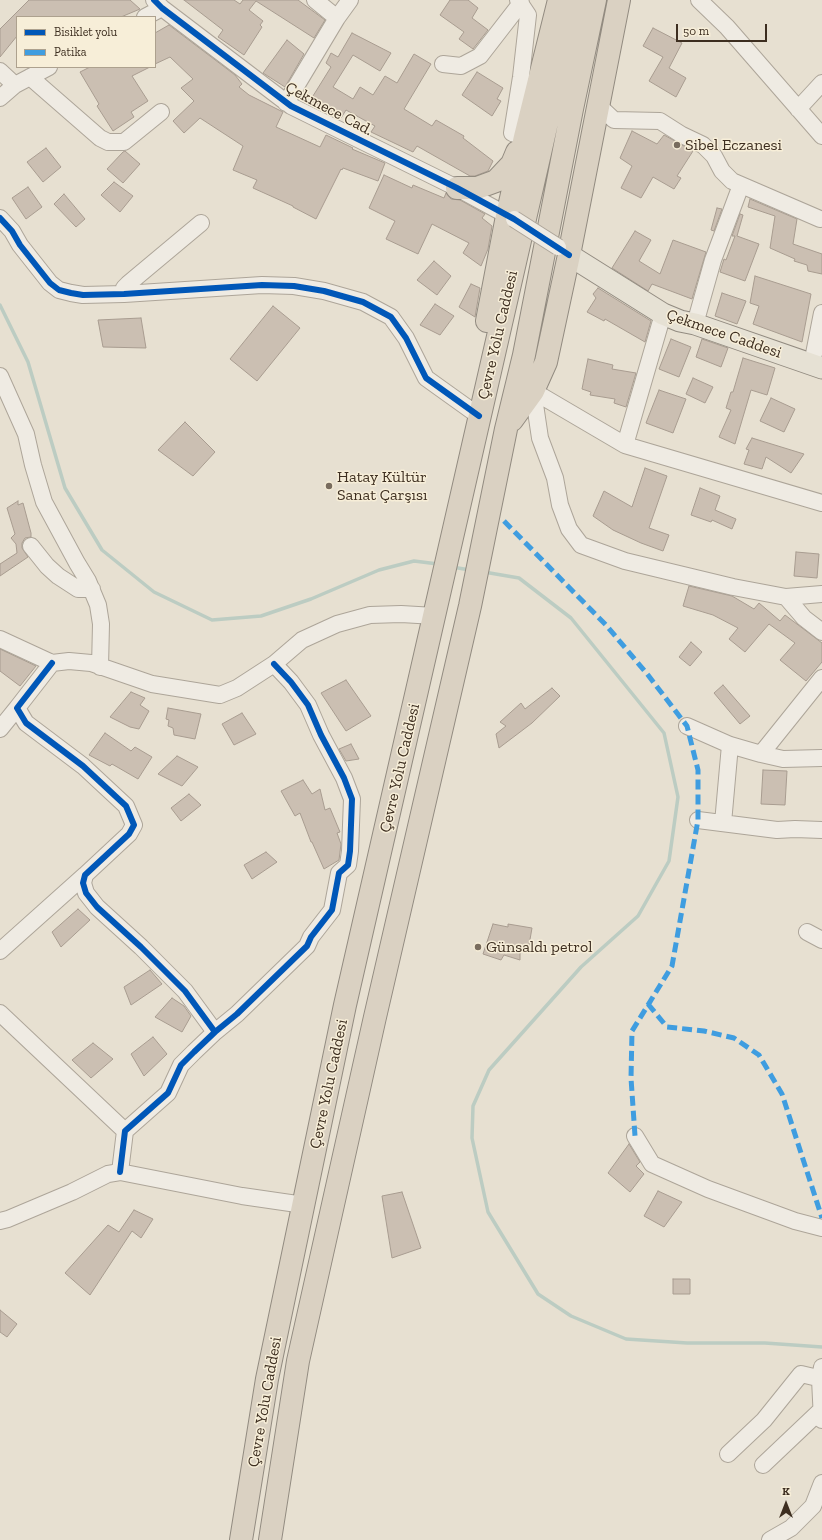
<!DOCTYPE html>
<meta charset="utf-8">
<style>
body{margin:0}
#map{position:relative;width:822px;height:1540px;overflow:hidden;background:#e7e0d1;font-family:"Zilla Slab",serif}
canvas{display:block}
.legend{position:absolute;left:16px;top:16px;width:140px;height:52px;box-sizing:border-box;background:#f7eed8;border:1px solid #ada18e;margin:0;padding:5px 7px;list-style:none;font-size:12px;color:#3d2e20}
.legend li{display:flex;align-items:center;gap:8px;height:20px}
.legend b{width:20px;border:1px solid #ada18e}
.north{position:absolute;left:766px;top:1484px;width:40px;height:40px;-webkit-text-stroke:3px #f7eed8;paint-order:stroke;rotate:0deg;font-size:11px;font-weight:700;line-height:16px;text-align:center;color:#3d2e20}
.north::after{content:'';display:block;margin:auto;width:14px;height:18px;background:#3d2e20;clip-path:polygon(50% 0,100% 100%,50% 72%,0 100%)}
.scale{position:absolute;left:676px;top:24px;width:91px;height:18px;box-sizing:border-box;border:2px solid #3d2e20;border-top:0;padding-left:5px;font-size:12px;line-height:14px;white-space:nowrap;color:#3d2e20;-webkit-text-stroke:3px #f7eed8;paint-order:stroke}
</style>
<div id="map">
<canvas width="822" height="1540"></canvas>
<ul class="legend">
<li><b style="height:5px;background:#0057b8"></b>Bisiklet yolu</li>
<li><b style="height:5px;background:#3f9de0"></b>Patika</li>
</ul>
<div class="north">K</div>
<div class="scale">50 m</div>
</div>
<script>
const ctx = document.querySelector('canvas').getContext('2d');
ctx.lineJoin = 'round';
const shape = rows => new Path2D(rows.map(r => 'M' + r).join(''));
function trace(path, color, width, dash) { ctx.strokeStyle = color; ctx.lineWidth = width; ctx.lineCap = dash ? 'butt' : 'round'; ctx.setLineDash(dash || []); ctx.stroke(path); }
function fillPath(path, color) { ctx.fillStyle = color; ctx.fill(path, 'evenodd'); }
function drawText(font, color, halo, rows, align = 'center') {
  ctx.font = font + ' "Zilla Slab",serif'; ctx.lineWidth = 3; ctx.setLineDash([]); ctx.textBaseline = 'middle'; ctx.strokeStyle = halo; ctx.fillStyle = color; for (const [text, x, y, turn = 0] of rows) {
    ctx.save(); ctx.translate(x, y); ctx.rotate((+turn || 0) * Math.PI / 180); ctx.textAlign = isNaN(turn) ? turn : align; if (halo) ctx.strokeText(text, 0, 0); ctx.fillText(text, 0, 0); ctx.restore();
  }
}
trace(shape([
 [0,305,28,362,65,488,102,550,154,592,212,620,261,616,311,599,379,570,414,561,438,564],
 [452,567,470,570],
 [484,572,519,578,571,618,664,733,678,797,669,861,638,916,581,967,489,1070,473,1106,472,1138,488,1212,538,1294,571,1316,626,1339,687,1343,765,1343,822,1347]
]), '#bcccc2', 3.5);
const building = shape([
 [29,0,130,0,140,9,121,17,17,17,17,36,0,57,0,29,29,0],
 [184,0,234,0,240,4,243,0,298,0,325,20,314,38,256,1,249,10,263,21,260,25,262,27,244,55,218,37,223,30,184,0],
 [450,0,468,0,478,8,472,18,488,30,473,49,459,39,464,32,440,15,450,0],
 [169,25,235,75,242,84,239,87,249,95,283,112,276,127,320,147,326,135,353,148,352,149,385,163,378,181,343,168,342,170,341,169,316,219,293,207,293,206,253,188,257,180,233,170,243,146,200,118,184,133,173,121,194,101,181,88,193,79,170,57,155,64,155,33,169,25],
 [653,28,682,43,669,68,686,78,676,97,649,81,663,57,643,46,653,28],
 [352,33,391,53,380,71,353,55,333,87,353,99,360,87,373,95,385,76,397,83,414,54,431,64,404,109,432,126,436,120,464,136,463,138,493,161,488,171,475,176,470,176,417,146,413,152,371,132,375,126,346,110,341,118,308,104,331,67,326,63,331,53,338,57,352,33],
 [287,40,304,54,285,87,263,73,287,40],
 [90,67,150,67,132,76,148,101,131,112,134,117,113,131,97,106,99,104,80,72,90,67],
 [477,72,503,88,497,99,501,101,492,116,462,95,477,72],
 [632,131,657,144,664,135,693,151,677,176,681,178,674,189,653,177,641,198,621,188,632,166,620,158,632,131],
 [46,148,61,167,43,182,27,162,46,148],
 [125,151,140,164,123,183,107,169,123,152,125,151],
 [384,175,412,188,413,185,444,198,446,193,451,199,460,200,485,214,482,218,492,226,488,249,481,266,463,253,469,243,432,224,418,254,386,239,395,221,369,208,384,175],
 [114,182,133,196,120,212,101,195,114,182],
 [28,187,42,207,26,219,12,198,28,187],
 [64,194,85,219,76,227,54,204,64,194],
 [750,199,797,219,793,244,822,254,822,274,808,271,807,265,794,261,795,259,770,248,775,216,748,207,750,199],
 [717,208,722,209,714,231,711,230,717,208],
 [740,214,743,215,737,236,759,244,745,281,720,272,724,259,726,260,735,236,732,236,740,214],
 [635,231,651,240,639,261,660,274,673,240,706,252,692,299,652,284,648,291,612,268,635,231],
 [434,261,451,276,437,295,417,280,434,261],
 [755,276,811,294,802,342,753,324,759,306,750,303,755,276],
 [471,284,480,288,475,317,459,307,471,284],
 [598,288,651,321,645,342,605,319,604,321,587,312,596,298,593,294,598,288],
 [722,293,746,301,737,324,715,316,722,293],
 [435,304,454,316,440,335,420,325,435,304],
 [273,306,300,328,257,381,230,359,273,306],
 [141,318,146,348,103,347,98,320,141,318],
 [671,339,691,347,679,377,659,369,671,339],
 [702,339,728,348,721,367,696,357,702,339],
 [743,358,775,368,767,395,751,390,735,444,719,437,731,410,726,408,731,392,733,392,743,358],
 [588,359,613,365,612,369,636,373,626,407,614,403,615,399,590,395,591,392,582,389,588,359],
 [693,378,713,387,705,403,686,394,693,378],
 [659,390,686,399,673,433,646,423,659,390],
 [771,398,795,409,784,432,760,421,771,398],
 [185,422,215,452,193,476,158,450,185,422],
 [752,438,804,454,791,473,766,457,762,469,744,464,749,450,746,449,752,438],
 [645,468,667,476,649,528,669,535,663,551,641,543,613,530,593,516,604,491,632,507,645,468],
 [700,488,720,496,715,510,736,519,732,529,712,520,711,522,691,515,700,488],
 [18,501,18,505,23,503,31,533,31,537,25,538,22,543,22,548,28,557,0,576,0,564,17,553,16,544,11,538,15,534,7,508,18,501],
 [796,552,819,554,817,578,794,576,796,552],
 [689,586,732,596,754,609,759,603,780,621,785,615,822,643,822,662,806,681,780,660,795,643,769,624,745,652,729,639,738,628,713,615,683,606,689,586],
 [691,642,702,652,690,666,679,657,691,642],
 [0,649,36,666,20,686,0,671,0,649],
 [346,680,371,716,346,731,321,693,346,680],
 [723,685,750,716,740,724,714,693,723,685],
 [552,688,560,696,532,723,499,748,496,734,506,726,500,722,521,703,525,709,552,688],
 [131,692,145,698,140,705,149,711,139,729,130,727,110,717,131,692],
 [168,708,201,714,195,739,174,735,173,728,168,726,169,720,166,719,168,708],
 [242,713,256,734,234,745,222,724,242,713],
 [105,733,131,751,135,747,152,757,138,779,112,764,110,766,89,755,105,733],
 [351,744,359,759,346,761,339,749,351,744],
 [177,756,198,767,182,786,158,774,177,756],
 [763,770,787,771,785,805,761,804,763,770],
 [303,780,312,794,320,789,325,810,330,808,340,832,337,833,341,844,339,860,324,869,312,842,311,842,300,813,295,816,281,791,303,780],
 [189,794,201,805,181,821,171,808,189,794],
 [266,852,277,862,252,879,244,865,266,852],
 [78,909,90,920,61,947,52,932,78,909],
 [493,924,508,927,508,924,532,928,528,951,520,950,520,960,504,955,501,960,483,954,493,924],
 [150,970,162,984,131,1005,124,987,150,970],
 [172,998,184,1006,191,1016,182,1032,155,1017,172,998],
 [153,1037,167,1054,144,1076,131,1054,153,1037],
 [93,1043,113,1059,91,1078,72,1060,93,1043],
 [629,1144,640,1162,636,1166,644,1174,630,1192,608,1173,629,1144],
 [658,1191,682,1202,664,1227,644,1216,658,1191],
 [402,1192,421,1248,392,1258,382,1196,402,1192],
 [134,1210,153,1219,141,1238,132,1231,90,1295,65,1273,108,1225,119,1232,134,1210],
 [673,1279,690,1279,690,1294,673,1294,673,1279],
 [0,1310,17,1324,7,1337,0,1332,0,1310]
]);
fillPath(building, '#cbbfb2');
trace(building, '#a89c90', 1);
const minor = shape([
 [154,0,162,8,291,106,457,188,514,219],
 [315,0,337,18],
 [518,0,528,15,521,77,512,133,525,137],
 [699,0,727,27,822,136],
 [145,17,162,8],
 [443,64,461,66,480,56,521,3],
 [0,71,15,85],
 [30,77,100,138,108,142,124,142,161,112],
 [0,98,15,85,49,67],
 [286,103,337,18,350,0],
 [599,106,614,120,660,121,682,135,703,145,714,156,722,171,732,181,820,219],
 [798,109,822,83],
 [0,218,12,231,20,245,50,283,59,290,71,293,83,295,124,294,262,285,294,286,324,291,363,302,391,317,406,338,426,378,479,416],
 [124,294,124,288,128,284,201,223],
 [663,314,625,445,822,503],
 [695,324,713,260,741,185],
 [812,364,822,313],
 [0,376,26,434,33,465,44,502,77,563,88,581,98,605,101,624,100,667],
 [533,391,540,438,555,478,560,505,569,529,581,545,625,561,733,587,786,597,804,618,822,632],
 [533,391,625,445],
 [31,546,47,566,58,576,78,589,92,589],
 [786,597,822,594],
 [0,639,52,663,69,661,91,663,152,684,220,695,237,688,274,664,302,640,337,624,370,615,401,614,435,616],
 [52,663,17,708,26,723,83,766,126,806,134,825,129,834,85,875,83,883,86,893,97,907,141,947,185,991,215,1032],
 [687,726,730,745,761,754,783,759,822,758],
 [0,729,17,708],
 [761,754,822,678],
 [698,820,777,830,795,829,822,830],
 [723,823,730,745],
 [807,932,822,940],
 [0,951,85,875],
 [0,1013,125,1131],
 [635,1136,652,1164,708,1189,795,1221,822,1228],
 [120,1172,125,1131,168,1093,181,1065,194,1052,215,1032,237,1014,307,946,311,937,332,910,339,873,348,865,350,851,352,799,344,778,321,735,308,705,291,682,274,664],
 [0,1221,8,1219,72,1192,108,1174,120,1172,242,1196,304,1205],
 [822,1420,820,1379,822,1367],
 [728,1454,764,1420,801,1374,822,1379],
 [763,1465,821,1410],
 [770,1540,791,1528,813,1506,822,1483]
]);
const major = shape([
 [569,255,663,314,680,321,695,324,822,368]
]);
const highway = shape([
 [457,188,477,188,496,181,512,164,517,152],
 [487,321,507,216,525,137,559,0],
 [512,420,533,391,546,362,569,255,619,0],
 [241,1540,267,1379,345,1005,575,0],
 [270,1540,298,1361,375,1017,470,606,506,429,524,355,572,109,595,0]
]);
trace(minor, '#ada599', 18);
trace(major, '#928b80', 23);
trace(highway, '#928b80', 24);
trace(minor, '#efebe3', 16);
trace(major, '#e6e1d4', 21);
trace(highway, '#dad1c2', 22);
const minorBridge = shape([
 [514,219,558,247]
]);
trace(minorBridge, '#ada599', 18, []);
trace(minorBridge, '#efebe3', 16);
trace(shape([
 [504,521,606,625,648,675,687,726,698,770,698,820,672,966,632,1031,631,1078,635,1136],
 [648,1004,667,1027,704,1031,734,1038,759,1055,782,1094,822,1218]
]), '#3f9de0', 5, [10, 5]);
trace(shape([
 [154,0,162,8,291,106,457,188,514,219,569,255],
 [0,218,12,231,20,245,50,283,59,290,71,293,83,295,124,294,262,285,294,286,324,291,363,302,391,317,406,338,426,378,479,416],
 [52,663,17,708,26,723,83,766,126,806,134,825,129,834,85,875,83,883,86,893,97,907,141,947,185,991,215,1032],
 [120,1172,125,1131,168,1093,181,1065,194,1052,215,1032,237,1014,307,946,311,937,332,910,339,873,348,865,350,851,352,799,344,778,321,735,308,705,291,682,274,664]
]), '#0057b8', 6);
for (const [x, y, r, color] of [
 [677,145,4,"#786c5e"],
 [329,486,4,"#786c5e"],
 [478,947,4,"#786c5e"]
]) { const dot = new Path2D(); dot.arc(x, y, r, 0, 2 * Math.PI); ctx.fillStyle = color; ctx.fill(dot); trace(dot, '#f7eed8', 1.5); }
drawText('16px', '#3d2e20', '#f7eed8', [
 ["Çekmece Cad.",329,109,28],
 ["Çekmece Caddesi",724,334,19],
 ["Çevre Yolu Caddesi",498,335,-77],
 ["Çevre Yolu Caddesi",400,768,-77],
 ["Çevre Yolu Caddesi",329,1084,-78],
 ["Çevre Yolu Caddesi",265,1402,-80]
]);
drawText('16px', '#3d2e20', '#f7eed8', [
 ["Sibel Eczanesi",685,145],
 ["Hatay Kültür",337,477],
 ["Sanat Çarşısı",337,495],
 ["Günsaldı petrol",486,947]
], 'left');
</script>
